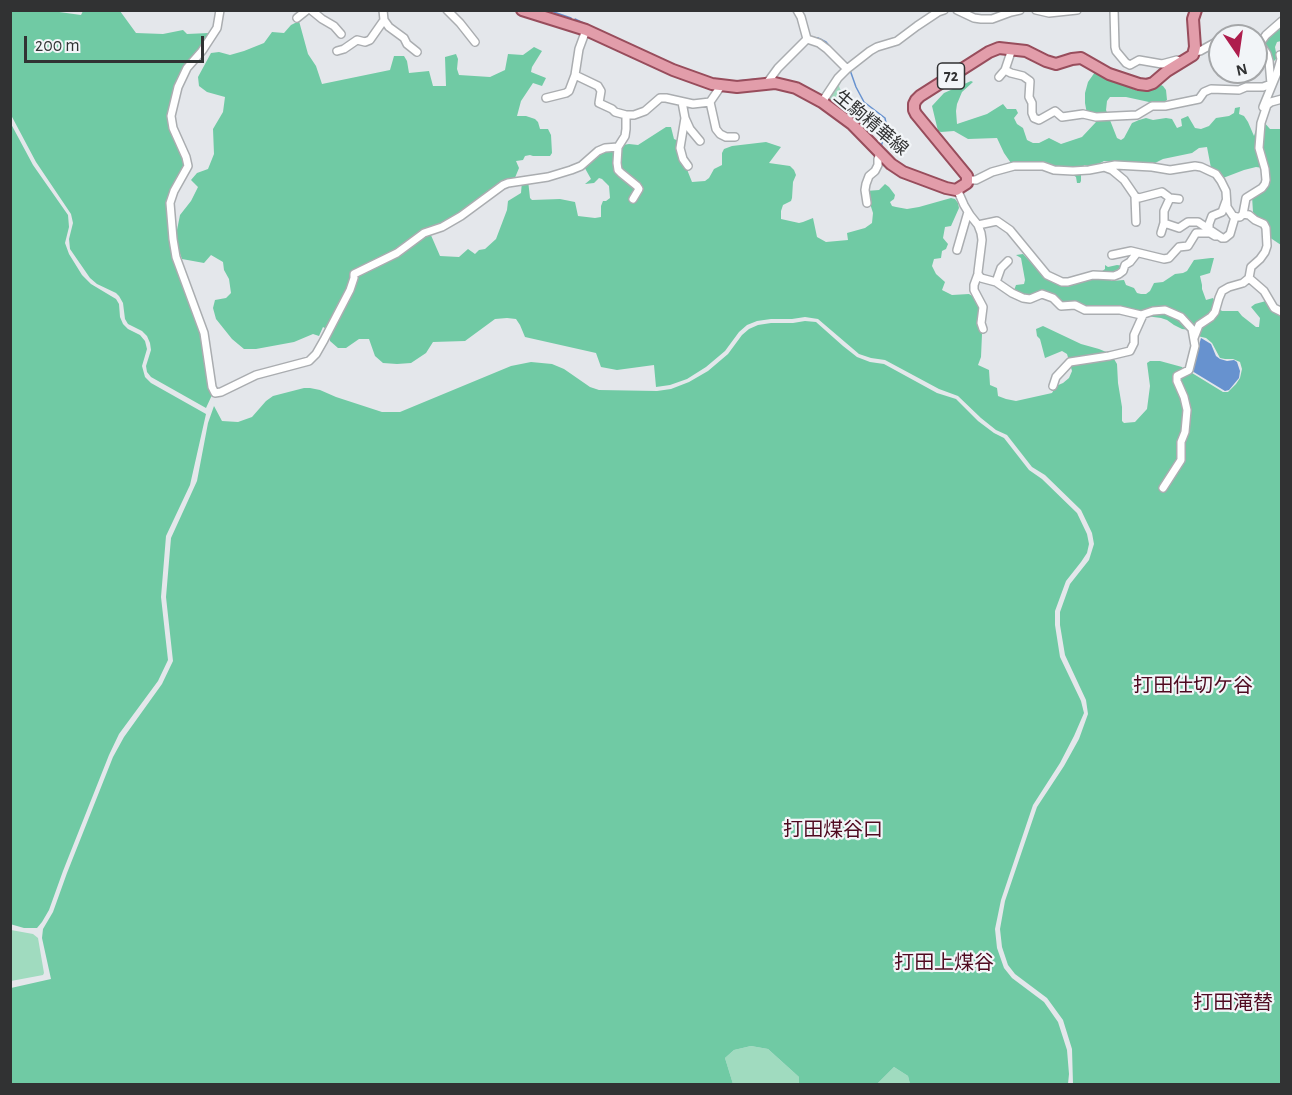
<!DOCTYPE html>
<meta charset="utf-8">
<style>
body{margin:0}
#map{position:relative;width:1292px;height:1095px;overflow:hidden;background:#e4e7eb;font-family:"Alegreya Sans",sans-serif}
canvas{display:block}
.frame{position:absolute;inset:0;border:12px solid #313233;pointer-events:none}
.north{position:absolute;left:1208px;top:24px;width:60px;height:60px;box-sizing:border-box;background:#f2f5f8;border:2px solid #a5a7a9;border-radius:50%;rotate:167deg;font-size:16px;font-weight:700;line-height:24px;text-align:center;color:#313233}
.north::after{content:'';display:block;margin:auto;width:21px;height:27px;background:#ae1d4d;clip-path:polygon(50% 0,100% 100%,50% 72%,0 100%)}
.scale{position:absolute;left:24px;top:36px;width:180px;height:27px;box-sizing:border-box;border:3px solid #313233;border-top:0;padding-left:8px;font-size:18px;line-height:21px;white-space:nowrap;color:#313233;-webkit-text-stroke:4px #f2f5f8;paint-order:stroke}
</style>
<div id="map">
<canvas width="1292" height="1095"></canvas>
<div class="frame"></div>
<div class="north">N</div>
<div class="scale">200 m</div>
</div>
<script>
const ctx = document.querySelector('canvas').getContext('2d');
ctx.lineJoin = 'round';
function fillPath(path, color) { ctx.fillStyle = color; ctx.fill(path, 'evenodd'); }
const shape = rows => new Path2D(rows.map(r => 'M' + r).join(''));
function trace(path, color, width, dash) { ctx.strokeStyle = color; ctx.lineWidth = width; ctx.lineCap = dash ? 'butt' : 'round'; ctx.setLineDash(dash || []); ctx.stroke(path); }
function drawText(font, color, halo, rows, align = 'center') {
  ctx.font = font + ' "Alegreya Sans","Noto Sans JP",sans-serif'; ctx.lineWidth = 4.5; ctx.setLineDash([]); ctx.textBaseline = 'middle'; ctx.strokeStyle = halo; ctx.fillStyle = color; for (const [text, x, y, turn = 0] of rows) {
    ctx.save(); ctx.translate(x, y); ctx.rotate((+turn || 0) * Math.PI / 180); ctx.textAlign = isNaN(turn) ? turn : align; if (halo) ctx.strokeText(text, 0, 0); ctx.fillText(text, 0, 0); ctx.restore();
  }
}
fillPath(shape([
 [838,80,841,82,839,86,840,89,848,98,838,109,829,101,828,97],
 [11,930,33,934,38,938,44,973,43,975,11,981],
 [751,1046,768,1049,799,1077,799,1084,733,1084,725,1058,734,1050],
 [894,1067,908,1076,910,1084,877,1084]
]), '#a0dbbf');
fillPath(shape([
 [10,11,52,11,81,15,83,11,120,11,136,33,163,34,183,30,187,34,209,33,201,50,176,86,168,116,184,158,185,166,172,190,169,220,202,334,212,395,206,408,151,377,147,372,146,366,151,350,150,343,147,336,142,331,128,324,125,319,123,303,119,296,116,293,97,284,90,278,70,249,69,239,73,223,71,214,36,162,11,115],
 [299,21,308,54,316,66,322,84,390,70,394,56,404,56,407,61,409,73,429,71,433,86,446,86,445,57,456,54,458,59,457,69,459,75,490,77,505,70,508,54,523,55,534,47,542,51,532,67,531,72,546,78,542,86,533,83,521,101,517,116,526,116,535,119,538,122,540,129,548,129,551,135,552,153,550,156,533,156,530,155,525,156,523,160,516,161,519,168,512,185,505,187,430,233,440,256,459,257,468,249,475,254,479,250,485,249,496,239,507,210,508,201,521,193,522,181,528,180,530,198,532,200,560,199,575,202,578,216,595,218,601,217,601,206,603,201,606,201,610,198,609,186,602,179,599,178,594,183,585,184,591,179,582,163,583,159,588,155,610,147,629,144,638,145,666,127,671,127,674,139,681,142,688,172,692,182,705,181,709,178,714,169,722,165,722,153,724,149,732,146,766,142,781,147,769,163,790,166,794,170,796,175,793,182,792,198,791,201,783,205,781,211,781,219,799,223,803,222,813,218,817,237,826,242,848,240,847,233,865,228,872,223,873,213,866,191,879,190,885,184,889,187,895,195,894,199,890,202,892,206,896,207,907,209,919,207,951,198,955,199,958,203,959,208,951,226,945,227,943,238,948,244,946,249,942,251,941,258,934,259,932,266,936,274,945,282,942,290,952,295,969,294,974,297,984,312,982,334,981,357,978,365,989,370,990,385,997,388,998,396,1006,399,1016,401,1052,393,1056,386,1063,383,1069,378,1072,371,1067,354,1062,351,1045,358,1040,339,1037,336,1036,329,1043,326,1081,344,1099,349,1111,354,1117,364,1118,383,1122,407,1122,421,1124,423,1135,422,1147,409,1150,386,1147,363,1150,361,1160,361,1182,367,1187,374,1192,373,1223,392,1228,392,1236,384,1240,378,1242,369,1240,362,1233,359,1225,359,1220,358,1212,343,1206,338,1193,335,1190,330,1182,329,1174,325,1167,320,1161,318,1062,305,1049,297,1039,298,1013,293,1016,285,1024,284,1025,280,1021,258,1016,255,1023,254,1037,269,1049,279,1061,284,1085,275,1089,272,1101,272,1105,269,1105,265,1108,267,1117,265,1124,266,1123,269,1114,271,1109,275,1111,281,1124,280,1126,285,1134,288,1137,293,1141,294,1146,294,1150,291,1154,283,1163,282,1175,274,1183,273,1187,271,1194,260,1211,258,1214,258,1210,273,1200,276,1202,285,1202,289,1206,300,1213,298,1218,308,1222,311,1238,311,1242,316,1256,327,1259,327,1260,318,1251,307,1255,304,1266,301,1275,307,1281,307,1281,1084,1073,1084,1072,1049,1063,1020,1047,998,1015,974,1008,965,1002,947,1000,929,1005,901,1037,807,1064,766,1079,739,1088,714,1086,700,1065,655,1060,625,1060,612,1070,584,1089,560,1094,544,1092,533,1081,510,1045,475,1032,467,1007,435,996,430,981,418,958,396,939,389,885,360,871,358,859,354,818,319,805,317,792,319,771,319,757,321,747,325,739,332,725,351,706,367,687,379,670,385,656,387,654,365,617,370,601,367,596,353,525,337,520,325,516,319,507,318,495,319,465,341,433,342,426,353,411,363,397,364,383,363,375,356,369,339,359,339,346,348,338,348,330,341,330,331,323,327,319,336,313,334,294,342,256,349,244,349,232,339,216,319,213,308,215,300,226,298,231,293,229,279,224,270,223,262,211,255,204,263,182,259,177,246,177,230,180,215,191,201,198,187,191,180,197,173,208,169,214,154,213,129,223,112,225,97,207,92,199,86,198,77,211,53,219,52,230,55,244,51,264,43,272,32,284,33,291,25],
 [1281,25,1281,41,1277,42,1275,47,1277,58,1273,62,1271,62,1264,46,1266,42,1278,27],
 [1095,72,1099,72,1103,77,1138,91,1146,91,1161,85,1163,86,1166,90,1167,100,1163,103,1149,102,1126,97,1110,97,1107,101,1106,110,1117,138,1121,140,1124,138,1132,123,1139,120,1146,118,1153,120,1166,118,1172,119,1177,128,1182,126,1181,119,1188,116,1195,128,1201,129,1209,126,1216,118,1229,116,1234,113,1235,108,1240,107,1239,114,1244,116,1248,122,1254,136,1259,120,1263,121,1270,129,1281,129,1281,245,1266,235,1265,220,1256,217,1253,212,1252,196,1266,188,1269,184,1263,168,1256,167,1244,170,1223,178,1211,168,1207,147,1199,148,1192,153,1163,159,1155,163,1104,161,1093,167,1084,165,1081,174,1081,181,1080,183,1077,183,1076,177,1073,175,1062,172,1050,164,1027,162,1011,163,1004,153,997,138,968,139,954,131,941,132,938,131,932,106,944,93,971,81,973,82,962,92,957,104,956,111,957,124,987,114,1003,104,1007,109,1016,109,1018,113,1014,118,1017,124,1023,128,1027,140,1033,143,1039,143,1049,138,1061,144,1082,137,1096,122,1093,116,1087,114,1085,103,1085,93,1088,82],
 [10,122,33,165,68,215,69,227,65,243,69,254,82,275,91,284,116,299,119,304,120,317,123,324,128,329,140,335,145,341,147,349,142,366,145,377,151,383,206,414,190,485,166,536,161,597,168,660,158,681,119,734,109,755,63,871,49,910,42,922,37,928,24,928,10,924],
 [805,321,816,322,843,346,857,357,870,362,884,364,937,393,956,399,978,421,994,433,1004,438,1029,470,1042,479,1077,513,1087,534,1089,544,1087,553,1081,562,1066,581,1055,611,1055,625,1060,657,1081,701,1084,713,1074,736,1060,763,1033,805,1001,900,995,929,997,948,1004,968,1012,978,1044,1002,1058,1022,1067,1050,1069,1074,1068,1084,910,1084,908,1076,894,1067,877,1084,799,1084,799,1077,768,1049,751,1046,734,1050,725,1058,733,1084,11,1084,11,988,51,979,42,938,43,929,53,912,67,873,113,757,124,737,162,684,173,661,166,597,171,538,197,481,208,423,214,406,222,421,238,422,252,417,266,401,273,396,304,388,310,388,320,390,336,397,382,412,400,412,511,366,531,362,552,364,564,369,590,387,599,390,657,391,671,389,689,382,708,371,728,354,742,335,749,329,758,325,771,323,793,323]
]), '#70caa4');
fillPath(shape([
 [1201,338,1211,344,1216,356,1220,359,1227,361,1234,360,1237,362,1240,371,1239,378,1229,390,1225,391,1192,371]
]), '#6792cf');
trace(shape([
 [548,10,571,18],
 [575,19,617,39],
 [810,37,818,38,826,42,832,49],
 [850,70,856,87,864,102,885,118,886,123,881,148],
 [736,81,758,79]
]), '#6792cf', 1.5);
const minor = shape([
 [220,10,217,28,202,51,187,68,178,87,171,116,173,128,186,157,188,166,174,191,170,203,173,239,176,257,204,333,212,387,215,393,221,392,256,375,309,361,316,354,324,340,350,290,354,278,354,274,397,253,424,233,442,227,461,216,503,185,508,183,548,177,571,170,581,166,598,151,605,148,618,147],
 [311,10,322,19,334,26,341,34],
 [447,10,460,23,475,42],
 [797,10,801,17,807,39],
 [957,10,974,18,981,19,992,19,1011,12,1020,10],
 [1036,10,1049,13,1077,10],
 [1114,10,1115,47,1116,51,1126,63,1130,65,1139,60,1162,64,1177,60],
 [297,18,307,10],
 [384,20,389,27,404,38,407,44,417,52],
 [807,39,819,43,827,49,847,69,870,51,877,47,897,41,917,26,938,12,944,10],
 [1258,46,1266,35,1282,21],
 [337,51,344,49,357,40,365,42,370,40,384,20,383,10],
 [1193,52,1200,51,1220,40],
 [1005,70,1011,73,1023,76,1030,81,1029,97,1032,103,1032,113,1034,118,1039,120,1055,111,1062,117,1083,114,1096,117,1137,115,1152,106,1165,106,1199,99,1204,92,1211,89,1239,90,1246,87,1263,87,1271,84,1269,61,1267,54,1263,48,1258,46,1256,47],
 [575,75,598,86,601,91,599,103,612,109,615,112,626,115],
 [999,77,1005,70,1012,49],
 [767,83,778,68,807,39],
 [546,98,566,93,569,91,575,75,579,49,586,30],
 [682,102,685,118,690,129,700,141],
 [710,102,716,129,720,134,726,137,735,137],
 [822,102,838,78,847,69],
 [1263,107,1277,73,1281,59,1280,55],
 [685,118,680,148,683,159,688,166],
 [1104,167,1112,170,1124,180,1135,196,1136,222],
 [968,180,976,180,992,172,1014,166,1043,166,1054,170,1073,171,1089,170,1115,165,1152,167,1170,170,1195,166,1201,167,1216,174,1221,181,1226,191,1227,207,1233,216,1237,217,1240,217,1243,214,1246,198,1262,188,1265,184,1266,180,1265,169,1259,148,1261,123,1267,105,1271,102,1282,99],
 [957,189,964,205,970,215,978,225,981,233,982,240,978,272,978,274,981,278,996,282,1012,293,1023,298,1030,299,1042,294,1053,298,1061,306,1075,305,1085,310,1120,310,1141,315,1153,311,1165,310,1181,317,1192,329,1195,346,1189,370,1177,376,1177,381,1184,397,1187,410,1185,432,1181,442,1181,460,1163,488],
 [1135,196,1139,198,1162,192,1170,198,1179,199],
 [633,199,639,189,637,186,621,173,618,170,617,163,618,147,625,136,626,129,626,115,634,115,645,111,660,98,666,98,693,104,710,102,721,86],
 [867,203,865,190,866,184,869,176,875,171,878,165,878,159,880,153],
 [1243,214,1249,215,1255,220,1264,224,1266,228,1267,246,1265,252,1260,259,1251,267,1249,278,1264,291,1274,308,1282,312],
 [1164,223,1179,228,1188,222,1198,222,1222,238,1225,238,1230,234,1235,217],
 [978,225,997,221,1010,230,1047,275,1062,282,1068,282,1093,275,1114,276,1119,274,1123,271,1125,265,1130,262,1137,253],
 [1209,229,1209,224,1212,216,1222,212,1226,201],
 [1161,233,1164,223,1164,211,1170,198],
 [957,250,968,212],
 [1112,255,1131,251,1164,259,1169,258,1179,247,1188,246,1196,233,1210,233,1215,236,1219,236],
 [978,274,974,285,974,290,983,307,981,323,983,329],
 [996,282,1001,268,1008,261],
 [1194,338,1199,325,1211,317,1215,312,1219,298,1222,291,1229,287,1243,283,1249,278],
 [1053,386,1056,377,1070,362,1109,356,1130,351,1134,343,1134,335,1143,315]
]);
const primary = shape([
 [522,10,586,30,673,70,712,84,737,87,775,83,796,88,822,102,852,124,891,164,903,172,946,188,956,190,967,183,967,176,916,114,914,110,914,104,916,100,920,96,989,52,999,48,1026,51,1046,61,1056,64,1072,59,1081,58,1109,74,1139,84,1147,85,1153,83,1167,71,1193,55,1195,47,1193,19,1196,10]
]);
trace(minor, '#aaadb0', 10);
trace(primary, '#984d5c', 14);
trace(minor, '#fff', 7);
trace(primary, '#e29daa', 10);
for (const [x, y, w] of [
 [951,76,27]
]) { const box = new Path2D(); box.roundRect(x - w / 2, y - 13, w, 26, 4.5); ctx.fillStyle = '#f2f5f8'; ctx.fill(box); trace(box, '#313233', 1.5); }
drawText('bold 16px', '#313233', null, [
 ["72",951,76]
]);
drawText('18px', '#313233', '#f2f5f8', [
 ["生駒精華線",871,123,40]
]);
drawText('20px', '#4f0a20', '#f2f5f8', [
 ["打田仕切ケ谷",1193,686],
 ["打田煤谷口",833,830],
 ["打田上煤谷",944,963],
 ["打田滝替",1233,1003]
]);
</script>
